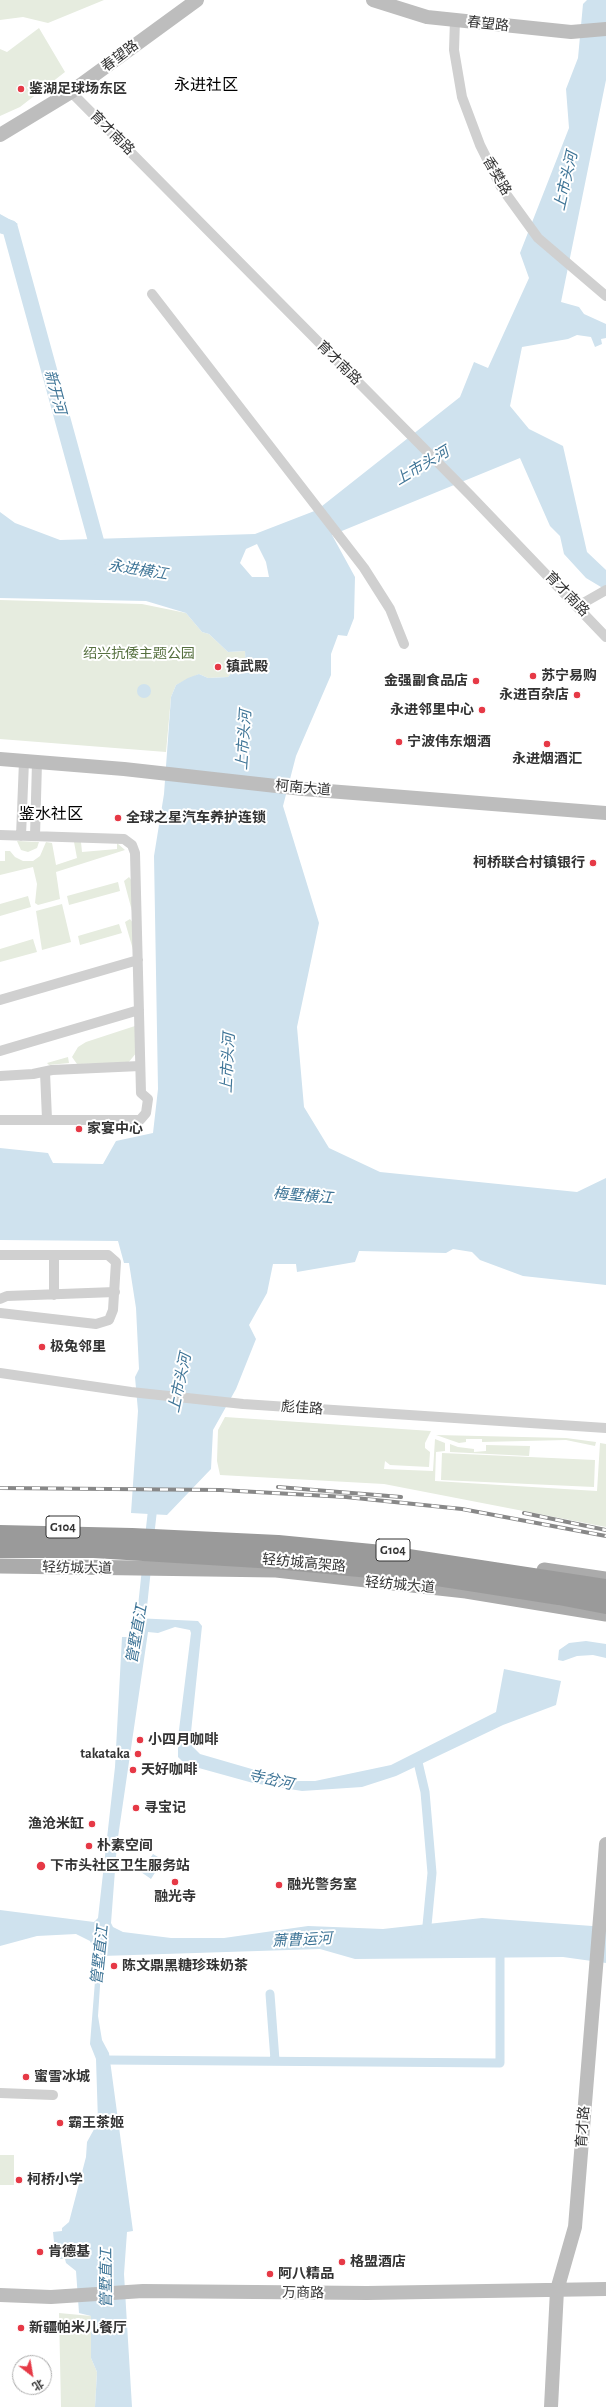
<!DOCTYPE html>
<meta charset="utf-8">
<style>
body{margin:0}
#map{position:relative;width:606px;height:2407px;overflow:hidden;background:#fff;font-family:"Alegreya Sans","Noto Sans SC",sans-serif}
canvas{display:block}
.north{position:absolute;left:12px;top:2355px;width:40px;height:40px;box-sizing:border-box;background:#fff;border:1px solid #adadad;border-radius:50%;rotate:149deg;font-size:11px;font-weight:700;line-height:16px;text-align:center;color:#333}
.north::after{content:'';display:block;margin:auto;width:14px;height:18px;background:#e63946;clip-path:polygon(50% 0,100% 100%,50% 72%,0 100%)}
</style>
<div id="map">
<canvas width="606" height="2407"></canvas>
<div class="north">北</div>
</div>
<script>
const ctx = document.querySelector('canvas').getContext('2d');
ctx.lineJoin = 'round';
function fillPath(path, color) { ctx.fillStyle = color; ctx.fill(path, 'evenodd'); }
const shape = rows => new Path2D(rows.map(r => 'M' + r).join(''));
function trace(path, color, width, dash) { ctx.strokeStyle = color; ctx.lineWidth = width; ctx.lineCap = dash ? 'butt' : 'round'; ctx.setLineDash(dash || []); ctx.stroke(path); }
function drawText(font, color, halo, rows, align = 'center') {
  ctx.font = font + ' "Alegreya Sans","Noto Sans SC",sans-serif'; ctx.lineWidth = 4; ctx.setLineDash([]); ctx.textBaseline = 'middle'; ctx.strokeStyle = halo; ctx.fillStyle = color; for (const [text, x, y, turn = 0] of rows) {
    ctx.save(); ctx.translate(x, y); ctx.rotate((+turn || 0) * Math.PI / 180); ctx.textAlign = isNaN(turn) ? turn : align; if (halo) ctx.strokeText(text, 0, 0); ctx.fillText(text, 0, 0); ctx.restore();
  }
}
fillPath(shape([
 [0,0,104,0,48,23,23,17,0,20],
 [39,28,65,72,20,107,0,116,0,49,7,52],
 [0,600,142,604,186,613,202,632,209,634,228,652,245,651,246,669,235,669,228,677,208,678,199,674,176,685,171,697,166,752,0,739],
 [17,841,39,842,37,848,28,852,21,850],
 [46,842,52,843,56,865,77,858,74,842,81,842,82,852,117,849,117,843,125,850,56,872,60,899,38,905,35,903,37,884,33,867,0,875,0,861,5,861,5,851,10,851,15,857,23,861,33,861,40,856],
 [129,877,132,881,132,911,124,881],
 [118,882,120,891,69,905,67,896],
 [28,896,31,907,0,916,0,904],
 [62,904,71,942,42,950,36,911],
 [130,919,133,923,134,953,125,922],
 [119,924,122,933,80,945,78,936],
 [33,939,37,952,0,962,0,949],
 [138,1025,137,1052,128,1063,77,1064,72,1057,78,1047,86,1042],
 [68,1057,69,1063,49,1065,47,1063],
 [225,1417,431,1431,425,1443,425,1448,430,1452,429,1467,390,1465,385,1461,384,1469,433,1471,435,1439,445,1443,445,1451,436,1452,435,1481,597,1491,600,1443,606,1444,606,1527,384,1484,220,1475,217,1461,218,1430],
 [436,1435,566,1438,596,1442,595,1446,566,1440,482,1442,482,1439,466,1439,466,1442,459,1443],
 [450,1444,458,1447,474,1449,474,1452,486,1451,486,1445,530,1446,529,1456,450,1452],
 [442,1453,595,1460,594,1487,441,1480],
 [0,2155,14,2155,14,2185,0,2185],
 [59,2313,91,2316,91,2358,97,2372,95,2407,61,2407]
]), '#e6ecdf');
fillPath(shape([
 [587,0,606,0,606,80,561,302,579,307,584,314,606,324,606,338,601,339,602,344,595,347,591,337,577,335,568,339,522,347,510,406,529,429,563,446,587,552,606,570,606,590,586,578,564,554,560,536,550,526,520,458,332,535,355,577,354,618,347,636,338,635,331,654,331,675,296,756,283,806,319,923,297,1027,304,1107,329,1148,380,1172,577,1192,606,1178,606,1285,523,1276,480,1260,472,1252,453,1249,446,1253,359,1251,355,1262,297,1272,296,1264,273,1264,267,1293,249,1325,256,1339,236,1389,213,1430,211,1469,167,1515,131,1513,138,1411,135,1377,139,1369,136,1308,129,1263,124,1263,118,1241,0,1240,0,1148,48,1153,53,1163,103,1164,116,1141,153,1133,158,1089,154,856,164,794,171,697,176,685,188,678,199,674,208,678,228,677,235,669,246,669,245,651,228,652,209,634,202,632,186,613,146,601,0,598,0,512,15,523,60,540,255,534,317,510,460,397,474,362,488,368,529,278,520,253,569,128,566,89,578,58,583,4],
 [257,544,266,562,269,577,252,577,240,563,246,549],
 [0,214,18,224,5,234,0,233],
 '137 691a7 7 0 1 1 14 0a7 7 0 1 1-14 0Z',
 [135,1618,198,1621,202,1626,191,1732,192,1746,200,1754,293,1781,315,1781,391,1765,496,1712,504,1669,561,1681,556,1705,503,1725,396,1776,362,1787,302,1791,253,1783,188,1765,182,1761,178,1757,178,1738,191,1633,190,1630,175,1627,158,1633,148,1632,117,1844,111,1923,113,1927,123,1932,171,1938,224,1938,308,1926,383,1929,482,1918,606,1927,606,1963,563,1957,355,1959,320,1949,102,1956,98,2016,102,2040,109,2053,133,2231,127,2232,124,2274,132,2407,95,2407,97,2372,91,2358,91,2316,79,2313,76,2271,66,2263,65,2259,60,2259,59,2252,55,2252,53,2232,62,2231,62,2228,69,2222,86,2157,87,2142,98,2122,96,2059,90,2044,97,1956,90,1941,76,1934,37,1936,0,1946,0,1910,94,1922,98,1918,115,1767,122,1637,130,1637],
 [586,1641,606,1644,606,1658,593,1655,577,1656,563,1661,558,1660,559,1650,569,1643],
 [153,1854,163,1860,151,1879,141,1872]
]), '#cfe2ee');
trace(shape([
 [149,1541,153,1506],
 [140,1630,147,1564],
 [417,1758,425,1792,432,1873,426,1936],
 [270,1994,275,2060],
 [105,2060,500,2063,500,1946]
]), '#cfe2ee', 9);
trace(shape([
 [0,225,10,228,101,559]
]), '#cfe2ee', 16);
trace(shape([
 [455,20,454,50,462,97,480,145,501,187,538,238,606,296],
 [71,92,470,495,606,637],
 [152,294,364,568,390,609,404,644],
 [578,606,606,590],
 [0,835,124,839,132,845,135,853,141,1093,148,1099,146,1113,140,1120,0,1120],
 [21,836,24,761],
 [35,836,37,762],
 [0,1000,138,960],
 [0,1051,139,1010],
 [45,1072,47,1119],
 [0,1076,33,1074,52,1070,140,1066],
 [0,1255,108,1255,116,1262,113,1310,109,1320,96,1324,0,1313],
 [54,1295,54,1255],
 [0,1299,7,1296,115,1292],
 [0,1373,131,1392,243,1404,606,1428],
 [0,2093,53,2095]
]), '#d0d0d0', 10);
trace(shape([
 [373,0,427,17,571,32,606,29],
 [0,135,71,92,197,0],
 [0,759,124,769,303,789,606,813],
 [0,2295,51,2297,143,2291,367,2293,606,2289],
 [551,2407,557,2290,575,2227,606,1844]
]), '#bdbdbd', 14);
trace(shape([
 [0,1566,276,1570,466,1591,606,1614],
 [544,1570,606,1579]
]), '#ababab', 15);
trace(shape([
 [0,1534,132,1537,278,1544,382,1554,606,1588],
 [0,1549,94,1549,275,1560,412,1573,559,1596,606,1605]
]), '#9a9a9a', 18);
const rail = shape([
 [278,1487,401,1497],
 [0,1488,220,1490,346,1497,462,1509,606,1536],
 [524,1513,606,1530]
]);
trace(rail, '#888', 4);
trace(rail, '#fff', 2.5, [8]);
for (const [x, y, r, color] of [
 [21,89,4,"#e63946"],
 [218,667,4,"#e63946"],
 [533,676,4,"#e63946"],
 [476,681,4,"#e63946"],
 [577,695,4,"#e63946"],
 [482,710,4,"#e63946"],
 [399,742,4,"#e63946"],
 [547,744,4,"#e63946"],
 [118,818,4,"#e63946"],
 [593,863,4,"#e63946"],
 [79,1129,4,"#e63946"],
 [42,1347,4,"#e63946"],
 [140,1740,4,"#e63946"],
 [138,1754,4,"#e63946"],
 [133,1770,4,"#e63946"],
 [136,1808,4,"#e63946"],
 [92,1824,4,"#e63946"],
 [89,1846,4,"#e63946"],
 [41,1866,5,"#e63946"],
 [175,1882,4,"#e63946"],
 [279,1885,4,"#e63946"],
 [114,1966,4,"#e63946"],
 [26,2077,4,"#e63946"],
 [60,2123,4,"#e63946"],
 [19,2180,4,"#e63946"],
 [40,2252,4,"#e63946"],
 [342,2262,4,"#e63946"],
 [270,2274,4,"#e63946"],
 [21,2328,4,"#e63946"]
]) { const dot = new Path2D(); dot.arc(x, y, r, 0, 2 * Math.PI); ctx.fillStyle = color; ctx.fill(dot); trace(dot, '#fff', 1.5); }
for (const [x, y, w] of [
 [63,1527,34],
 [393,1550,34]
]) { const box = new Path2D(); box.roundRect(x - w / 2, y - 11, w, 22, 3); ctx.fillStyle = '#fff'; ctx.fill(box); trace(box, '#333', 1); }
drawText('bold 13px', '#333', null, [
 ["G104",63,1527],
 ["G104",393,1550]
]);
drawText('14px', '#333', '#fff', [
 ["春望路",488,24,6],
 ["春望路",120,56,-37],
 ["育才南路",112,133,45],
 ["香樊路",497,176,60],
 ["育才南路",339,363,45],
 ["育才南路",567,594,46],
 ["柯南大道",303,788,5],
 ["彪佳路",302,1408,4],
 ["轻纺城高架路",304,1563,5],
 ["轻纺城大道",77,1568,1],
 ["轻纺城大道",400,1585,5],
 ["育才路",583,2127,-86],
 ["万商路",303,2293,1]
]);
drawText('bold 14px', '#333', '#fff', [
 ["鉴湖足球场东区",29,89],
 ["镇武殿",226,667],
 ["苏宁易购",541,676],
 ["金强副食品店",468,681,"right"],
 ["永进百杂店",569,695,"right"],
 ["永进邻里中心",474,710,"right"],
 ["宁波伟东烟酒",407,742],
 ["永进烟酒汇",547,759,"center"],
 ["全球之星汽车养护连锁",126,818],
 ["柯桥联合村镇银行",585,863,"right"],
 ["家宴中心",87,1129],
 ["极兔邻里",50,1347],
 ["小四月咖啡",148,1740],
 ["takataka",130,1754,"right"],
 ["天好咖啡",141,1770],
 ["寻宝记",144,1808],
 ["渔沧米缸",84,1824,"right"],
 ["朴素空间",97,1846],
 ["下市头社区卫生服务站",50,1866],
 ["融光警务室",287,1885],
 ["融光寺",175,1897,"center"],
 ["陈文鼎黑糖珍珠奶茶",122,1966],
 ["蜜雪冰城",34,2077],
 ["霸王茶姬",68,2123],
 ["柯桥小学",27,2180],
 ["肯德基",48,2252],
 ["格盟酒店",350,2262],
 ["阿八精品",278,2274],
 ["新疆帕米儿餐厅",29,2328]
], 'left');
drawText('14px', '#56703f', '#fff', [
 ["绍兴抗倭主题公园",139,654]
]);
drawText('italic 15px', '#3f7597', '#fff', [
 ["上市头河",566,181,-77],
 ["新开河",55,392,75],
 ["上市头河",422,466,-31],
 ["永进横江",138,570,9],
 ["上市头河",244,740,-86],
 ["上市头河",228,1063,-87],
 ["梅墅横江",303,1196,5],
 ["上市头河",180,1383,-78],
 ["管墅直江",137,1634,-80],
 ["寺岔河",271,1780,13],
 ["萧曹运河",302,1940,-3],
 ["管墅直江",100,1955,-84],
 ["管墅直江",106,2278,-90]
]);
drawText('16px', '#000', '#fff', [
 ["永进社区",206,85],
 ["鉴水社区",51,814]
]);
</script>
